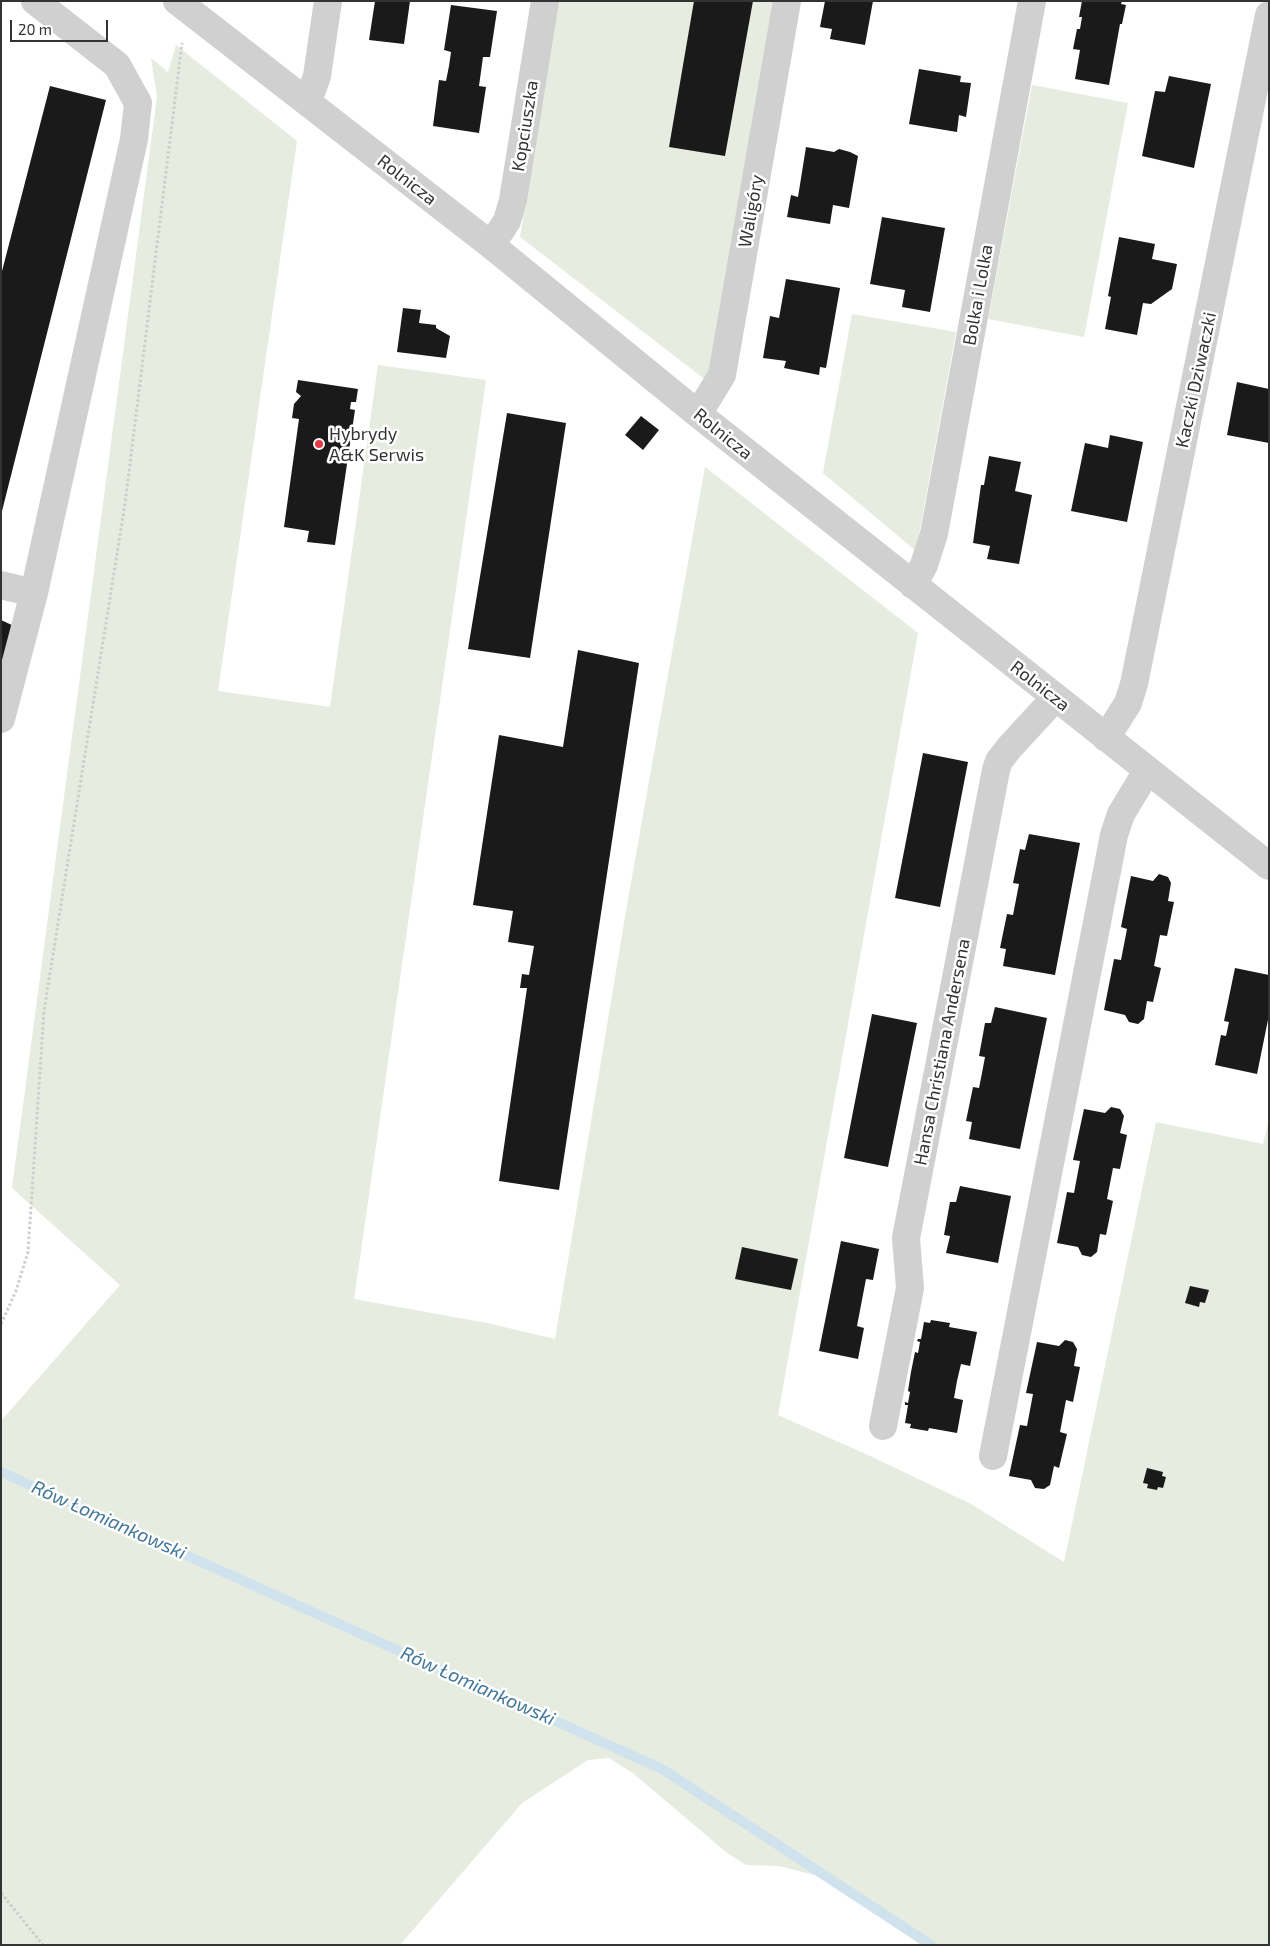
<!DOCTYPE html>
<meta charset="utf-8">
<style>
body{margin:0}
#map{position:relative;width:1270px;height:1946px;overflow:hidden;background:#fff;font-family:"Exo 2",sans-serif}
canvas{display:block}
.frame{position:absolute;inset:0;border:2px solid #333;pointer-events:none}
.scale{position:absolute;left:10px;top:20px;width:98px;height:22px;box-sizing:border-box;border:2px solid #333;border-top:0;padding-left:6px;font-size:15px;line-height:18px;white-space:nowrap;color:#333;-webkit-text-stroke:4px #fff;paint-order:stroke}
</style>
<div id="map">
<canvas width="1270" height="1946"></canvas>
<div class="frame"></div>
<div class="scale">20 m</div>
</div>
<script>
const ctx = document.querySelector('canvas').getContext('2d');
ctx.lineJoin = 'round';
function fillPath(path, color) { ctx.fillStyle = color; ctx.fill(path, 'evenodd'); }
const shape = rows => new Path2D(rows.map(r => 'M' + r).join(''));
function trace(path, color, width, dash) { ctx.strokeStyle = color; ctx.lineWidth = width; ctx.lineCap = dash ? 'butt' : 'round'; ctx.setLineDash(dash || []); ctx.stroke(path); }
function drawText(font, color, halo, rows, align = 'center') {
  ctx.font = font + ' "Exo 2",sans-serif'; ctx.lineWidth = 5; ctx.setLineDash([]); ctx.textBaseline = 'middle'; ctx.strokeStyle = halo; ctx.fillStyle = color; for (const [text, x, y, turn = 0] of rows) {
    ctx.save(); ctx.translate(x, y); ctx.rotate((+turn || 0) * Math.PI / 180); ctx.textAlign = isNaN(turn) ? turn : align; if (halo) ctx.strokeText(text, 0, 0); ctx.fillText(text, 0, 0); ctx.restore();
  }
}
fillPath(shape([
 [557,1,774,1,707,381,520,237],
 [176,45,297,141,218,691,330,707,378,365,486,380,354,1299,487,1323,555,1339,627,905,705,467,918,633,778,1415,868,1455,971,1504,1064,1562,1156,1122,1263,1144,1269,1119,1269,1945,921,1945,822,1877,779,1866,746,1865,726,1852,634,1774,609,1758,588,1760,522,1803,400,1945,1,1945,1,1421,120,1285,12,1188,157,97,151,58,168,72],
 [1032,85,1128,103,1084,337,988,319],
 [852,314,956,332,916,551,823,473]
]), '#e6ecdf');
trace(shape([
 [1,1472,662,1769,931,1945]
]), '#cfe2ee', 10);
fillPath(shape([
 [375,1,410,1,404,44,369,40],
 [694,1,753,1,725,156,669,147],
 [825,1,873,1,865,45,830,39,832,29,820,27],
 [1082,1,1122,1,1121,4,1126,5,1122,24,1120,24,1109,85,1075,79,1080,50,1073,49,1077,29,1080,29,1082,17,1079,17],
 [451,5,497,11,490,57,483,57,479,86,486,87,479,133,433,126,439,80,446,81,449,66,451,52,444,50],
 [919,69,961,76,960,82,971,83,966,117,959,115,957,132,909,124],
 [1169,76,1211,84,1194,168,1142,156,1155,91,1165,92],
 [50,86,106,100,2,511,1,275],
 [806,147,834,152,839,149,850,152,858,156,849,208,833,205,830,224,787,217,791,195,798,197],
 [882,217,945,228,930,312,902,307,905,290,870,284],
 [1119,237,1155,244,1152,259,1177,264,1172,289,1151,304,1143,303,1137,335,1105,329,1111,297,1108,296],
 [786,279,840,288,826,368,820,367,819,375,784,368,786,361,763,358,770,316,779,318],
 [403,308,421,310,419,323,436,325,436,328,450,336,446,358,397,352],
 [298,380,358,389,356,402,351,402,350,409,355,410,335,545,307,542,309,531,284,527,299,419,292,418,294,404,301,396,296,392],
 [1237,382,1269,389,1269,443,1227,435],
 [507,413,566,423,530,658,468,649],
 [641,416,659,430,643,450,625,435],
 [1110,435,1143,442,1127,522,1071,511,1085,443,1108,448],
 [989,456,1021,462,1015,491,1032,495,1019,564,987,559,990,546,973,543,981,485,984,485],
 [1,620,16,627,1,685],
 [578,650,639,663,559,1190,499,1181,527,988,520,988,522,974,529,975,534,946,508,942,513,911,473,905,499,735,563,747],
 [923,753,968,762,940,907,895,898],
 [1029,834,1080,843,1055,975,1003,966,1006,949,1000,948,1007,914,1013,915,1019,884,1013,883,1020,849,1025,850],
 [1159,874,1168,877,1171,883,1168,901,1174,902,1167,936,1160,935,1157,951,1154,966,1161,968,1153,1002,1147,1001,1144,1019,1138,1024,1129,1022,1125,1015,1104,1010,1114,959,1121,960,1127,929,1121,927,1131,876,1153,881],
 [1235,968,1269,975,1269,1015,1257,1074,1215,1065,1221,1035,1226,1036,1229,1022,1224,1021],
 [995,1007,1047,1018,1020,1149,969,1139,972,1122,966,1121,973,1087,979,1088,982,1073,985,1057,979,1056,985,1023,991,1023],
 [872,1014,917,1023,888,1167,844,1158],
 [1111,1107,1120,1109,1124,1116,1120,1133,1127,1135,1120,1169,1113,1168,1107,1199,1113,1201,1106,1235,1100,1234,1097,1252,1091,1257,1082,1255,1078,1247,1057,1243,1067,1192,1074,1193,1080,1161,1073,1160,1084,1109,1105,1113],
 [960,1186,1011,1196,998,1263,946,1253,950,1236,944,1235,950,1202,956,1202],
 [841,1241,879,1249,873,1280,866,1279,857,1326,864,1328,858,1359,819,1351],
 [742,1247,798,1259,791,1290,735,1279],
 [1190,1286,1209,1290,1205,1303,1200,1302,1199,1307,1185,1303],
 [931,1320,950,1323,949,1327,977,1332,970,1366,961,1364,957,1381,954,1398,963,1400,957,1433,929,1428,928,1431,910,1428,911,1424,905,1423,908,1405,905,1405,905,1402,908,1403,910,1392,908,1391,911,1372,915,1352,918,1353,920,1342,917,1341,918,1339,921,1339,924,1322,930,1323],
 [1065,1340,1073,1342,1077,1349,1074,1366,1080,1367,1073,1402,1066,1400,1060,1432,1067,1434,1059,1468,1054,1466,1050,1485,1044,1489,1035,1488,1031,1480,1009,1476,1020,1425,1027,1426,1033,1394,1026,1393,1037,1342,1059,1346],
 [1147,1468,1163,1472,1162,1476,1166,1477,1163,1488,1158,1487,1157,1490,1147,1488,1148,1484,1143,1483]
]), '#1a1a1a');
trace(shape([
 [1,1324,16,1291,28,1252,44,1011,125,504,182,43],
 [1,1893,43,1945]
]), '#cdcdcd', 3, [2.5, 2.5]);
trace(shape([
 [177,1,491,245,698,414,1269,866],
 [305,100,312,90,317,76,328,1],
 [491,245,507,221,513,200,545,1],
 [698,414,722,375,787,1],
 [1,585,34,593,1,719],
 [913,585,924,565,934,534,1032,1],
 [34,593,134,139,138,103,117,65,35,1],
 [1106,738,1128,703,1134,684,1269,15],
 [883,1426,910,1288,906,1238,996,770,999,761,1009,748,1055,698],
 [993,1456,1114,835,1121,814,1147,771]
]), '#d0d0d0', 28);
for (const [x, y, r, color] of [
 [319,444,5,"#e63946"]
]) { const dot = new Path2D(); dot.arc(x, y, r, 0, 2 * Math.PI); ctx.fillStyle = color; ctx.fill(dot); trace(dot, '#fff', 2); }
drawText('18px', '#333', '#fff', [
 ["Kopciuszka",525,126,-81],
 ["Rolnicza",407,180,38],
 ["Waligóry",751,211,-80],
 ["Bolka i Lolka",978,295,-80],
 ["Kaczki Dziwaczki",1196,380,-78],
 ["Rolnicza",723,434,39],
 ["Rolnicza",1040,686,38],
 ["Hansa Christiana Andersena",942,1052,-79]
]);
drawText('18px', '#333', '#fff', [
 ["Hybrydy",329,434],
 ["A&K Serwis",329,455]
], 'left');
drawText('italic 19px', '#3f7597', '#fff', [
 ["Rów Łomiankowski",109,1520,24],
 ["Rów Łomiankowski",478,1686,24]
]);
</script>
